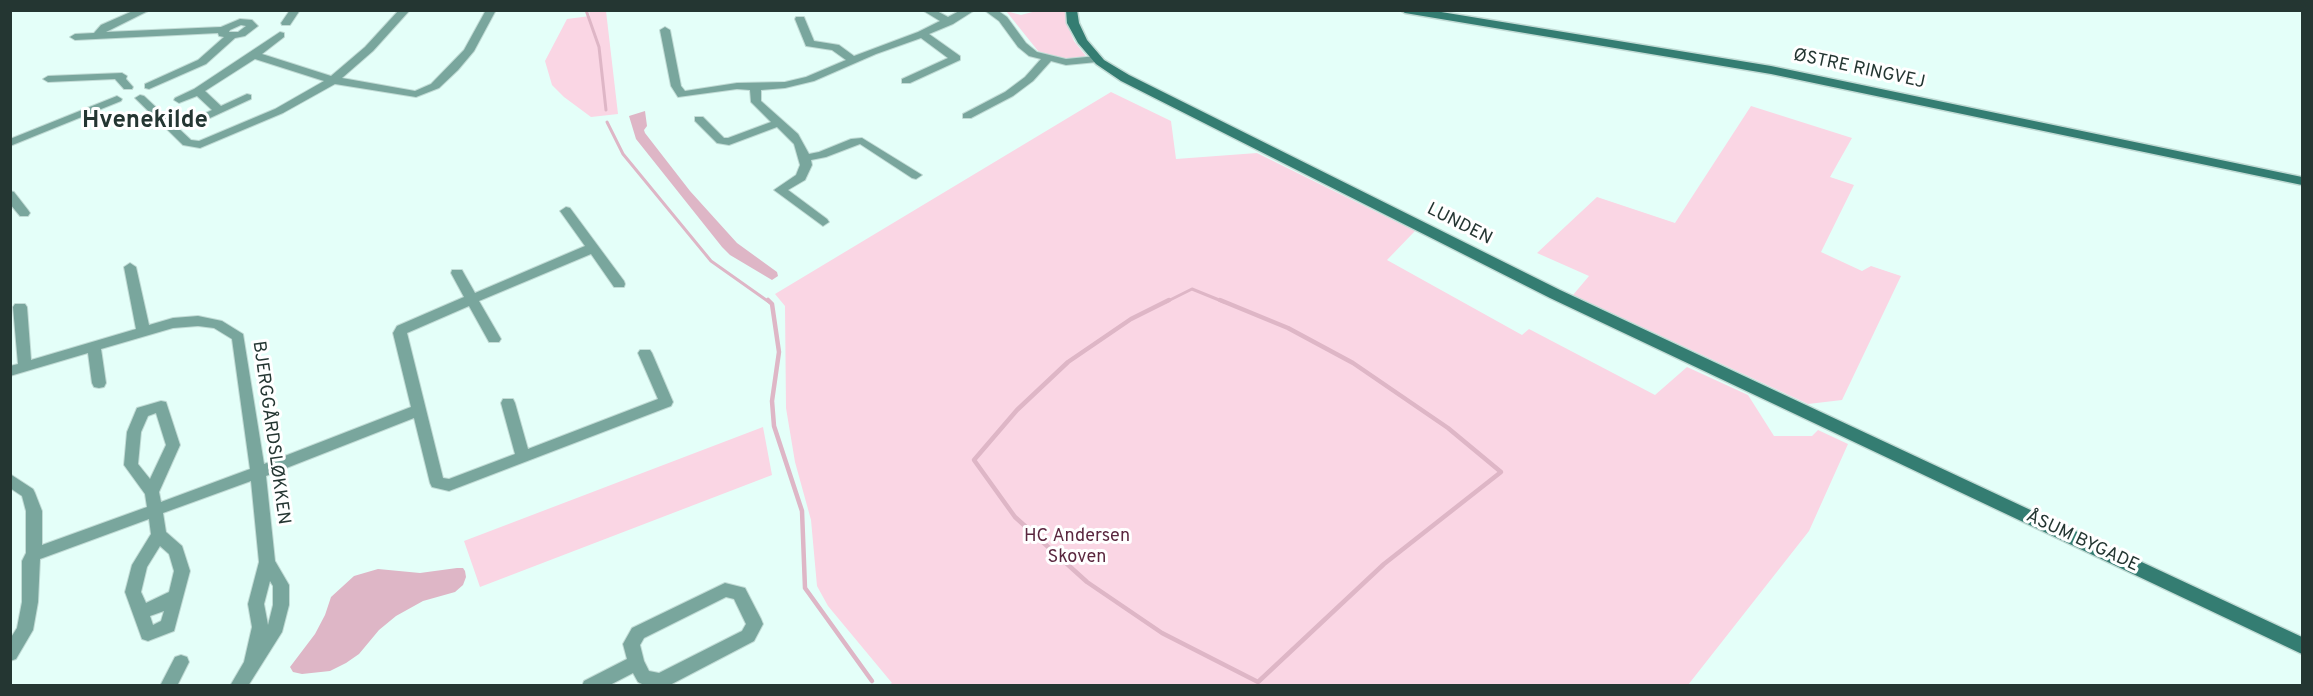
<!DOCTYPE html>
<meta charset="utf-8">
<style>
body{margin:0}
#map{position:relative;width:2313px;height:696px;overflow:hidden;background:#e4fff9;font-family:Overpass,sans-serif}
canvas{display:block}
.frame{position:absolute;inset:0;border:12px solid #243632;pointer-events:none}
</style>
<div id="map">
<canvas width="2313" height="696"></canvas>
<div class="frame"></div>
</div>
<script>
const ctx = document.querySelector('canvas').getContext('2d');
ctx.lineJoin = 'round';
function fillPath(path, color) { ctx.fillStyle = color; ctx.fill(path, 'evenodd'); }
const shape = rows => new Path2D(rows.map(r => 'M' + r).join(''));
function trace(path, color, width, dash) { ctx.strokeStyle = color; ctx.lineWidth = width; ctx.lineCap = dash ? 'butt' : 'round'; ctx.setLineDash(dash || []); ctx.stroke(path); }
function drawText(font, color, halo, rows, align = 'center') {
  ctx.font = font + ' Overpass,sans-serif'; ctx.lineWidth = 6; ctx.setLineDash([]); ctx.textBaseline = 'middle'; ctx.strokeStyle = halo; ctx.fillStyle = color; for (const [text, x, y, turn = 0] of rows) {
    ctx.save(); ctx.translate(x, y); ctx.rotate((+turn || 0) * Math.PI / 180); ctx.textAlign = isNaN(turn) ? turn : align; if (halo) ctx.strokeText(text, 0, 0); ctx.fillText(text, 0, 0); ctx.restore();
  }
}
fillPath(shape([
 [589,11,606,11,618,114,591,117,564,97,552,85,545,61,567,19,590,16],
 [1006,11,1021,15,1036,11,1065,11,1067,24,1074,41,1086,56,1076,59,1059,58,1038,51],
 [1111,92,1171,121,1176,159,1257,153,1415,231,1387,260,1522,335,1529,329,1655,395,1687,367,1748,395,1774,436,1812,436,1818,430,1848,444,1809,531,1688,685,888,685,892,683,828,606,817,586,811,520,795,462,786,408,785,306,775,294],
 [1751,106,1852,138,1830,177,1854,185,1821,252,1862,271,1871,266,1901,276,1842,400,1808,404,1573,295,1589,276,1537,253,1597,197,1675,223],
 [763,427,772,475,480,587,464,541]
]), '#fad6e4');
fillPath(shape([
 [645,111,647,126,644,130,645,133,690,191,737,243,777,272,778,276,772,280,730,255,722,247,636,139,629,116],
 [457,568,463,568,465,571,466,577,463,585,455,592,423,601,396,616,379,630,359,654,346,663,330,671,302,674,293,672,290,667,315,634,325,615,331,597,354,576,378,569,420,573]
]), '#deb6c6');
trace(shape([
 [586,10,599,47,606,110],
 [607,122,623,154,711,261,769,302],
 [1166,302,1192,289,1224,302]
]), '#deb6c6', 3);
trace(shape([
 [768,300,772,304,779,352,772,401,774,426,802,511,805,588,872,681],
 [1169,300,1131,319,1068,362,1017,410,974,460,1015,517,1087,582,1162,633,1258,682,1384,564,1501,472,1448,428,1353,363,1288,328,1220,300]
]), '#deb6c6', 4.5);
const street = shape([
 [135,10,150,10,106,32,221,27,240,19,252,20,258,26,245,36,235,38,206,64,149,89,145,88,145,84,198,60,224,37,219,36,218,33,75,40,70,37,75,34,94,33,101,25,135,10],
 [241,25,246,26,238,32,229,32,230,30,241,25],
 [290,10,300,10,290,25,282,25,281,23,290,10],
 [399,10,410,10,373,51,342,78,415,91,431,84,464,50,486,10,496,10,474,51,458,70,439,88,416,97,335,84,283,113,200,148,183,145,135,98,140,95,144,96,191,140,199,141,275,109,324,81,255,59,205,91,221,106,247,94,251,95,251,99,197,124,191,121,193,119,212,110,197,96,179,103,174,100,175,98,194,89,280,32,284,33,284,37,262,54,331,76,365,47,399,10],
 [922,10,935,10,948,17,961,10,975,10,953,24,929,34,960,56,960,60,910,83,902,83,902,79,948,58,921,38,876,54,814,81,785,88,761,90,761,101,798,134,809,154,819,152,851,139,862,138,922,175,916,179,912,178,860,144,826,157,811,160,812,165,805,180,788,190,827,219,829,222,823,226,774,190,796,175,800,165,794,144,777,127,729,145,717,143,695,121,695,117,703,117,724,138,728,138,771,122,751,102,750,90,737,89,678,97,671,86,660,30,665,27,670,30,681,86,685,91,737,83,785,82,806,77,846,60,832,50,806,46,795,19,796,17,804,17,814,41,839,45,854,56,918,32,940,21,922,10],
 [984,10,997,10,1007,17,1026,43,1037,52,1066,59,1097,56,1102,59,1097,62,1066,65,1051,61,1033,81,1013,96,971,118,963,118,963,114,1005,92,1025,77,1041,59,1029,56,1018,47,999,21,984,10],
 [122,73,127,76,126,79,133,87,132,89,124,89,115,79,48,82,43,79,48,76,122,73],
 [117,96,122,99,121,101,10,146,10,139,117,96],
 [10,191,14,192,28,210,30,213,28,216,20,216,10,204,10,191],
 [566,207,570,208,624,281,625,284,624,287,614,287,591,254,479,301,501,339,499,342,489,342,469,306,407,333,443,478,449,479,515,454,501,403,503,399,513,399,515,403,528,449,658,399,638,353,640,350,650,350,652,353,673,402,671,406,449,491,432,487,430,483,414,418,266,476,275,561,289,585,289,605,282,632,248,686,230,686,244,662,252,627,248,604,259,562,251,481,163,513,166,532,182,546,190,571,174,631,148,641,142,639,125,592,132,565,151,534,149,519,40,559,38,602,33,630,16,659,10,661,10,639,17,628,22,602,22,561,26,553,26,511,22,496,10,488,10,474,33,489,35,493,42,511,42,545,147,507,145,494,124,465,127,432,137,408,161,401,166,402,180,445,159,492,161,502,250,469,232,339,214,328,198,326,173,328,101,349,106,383,104,387,99,388,94,387,92,383,88,353,10,376,10,366,18,364,13,307,15,304,25,304,27,307,31,360,136,329,124,267,130,263,136,267,149,325,173,318,198,316,222,321,243,334,264,464,411,407,393,333,397,326,464,297,451,273,452,270,462,270,475,293,585,246,560,211,566,207],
 [156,413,166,445,150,479,138,464,141,432,148,416,156,413],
 [160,546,169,554,174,571,169,592,146,603,141,592,147,567,160,546],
 [270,581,273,586,273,605,268,625,264,604,270,581],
 [164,611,161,621,153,625,150,616,164,611],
 [725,583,745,588,761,619,763,624,754,641,668,686,644,685,638,682,633,673,608,686,582,686,584,681,627,659,623,644,632,628,725,583],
 [726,597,734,599,746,624,742,631,659,673,649,671,644,661,640,645,644,638,726,597],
 [181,655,187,657,189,662,177,686,160,686,175,657,181,655]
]);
const secondary = shape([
 [1066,10,1077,10,1079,23,1087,40,1104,60,1129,75,1560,290,2302,637,2302,654,1550,298,1121,81,1096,64,1078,43,1067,23,1066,10],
 [1400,10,1429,10,1771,66,2302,177,2302,185,1771,74,1405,13,1400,10]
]);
trace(street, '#c1dbd5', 2);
trace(secondary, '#c1dbd5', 3);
fillPath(street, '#79a69d');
fillPath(secondary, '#347d72');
drawText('18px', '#243632', '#fff', [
 ["ØSTRE RINGVEJ",1859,70,12],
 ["LUNDEN",1459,225,27],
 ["BJERGGÅRDSLØKKEN",270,433,82],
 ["ÅSUM BYGADE",2082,542,25]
]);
drawText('18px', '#5a273f', '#fff', [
 ["HC Andersen",1077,537],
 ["Skoven",1077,558]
]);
drawText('bold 24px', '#243632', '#fff', [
 ["Hvenekilde",145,122]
]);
</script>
